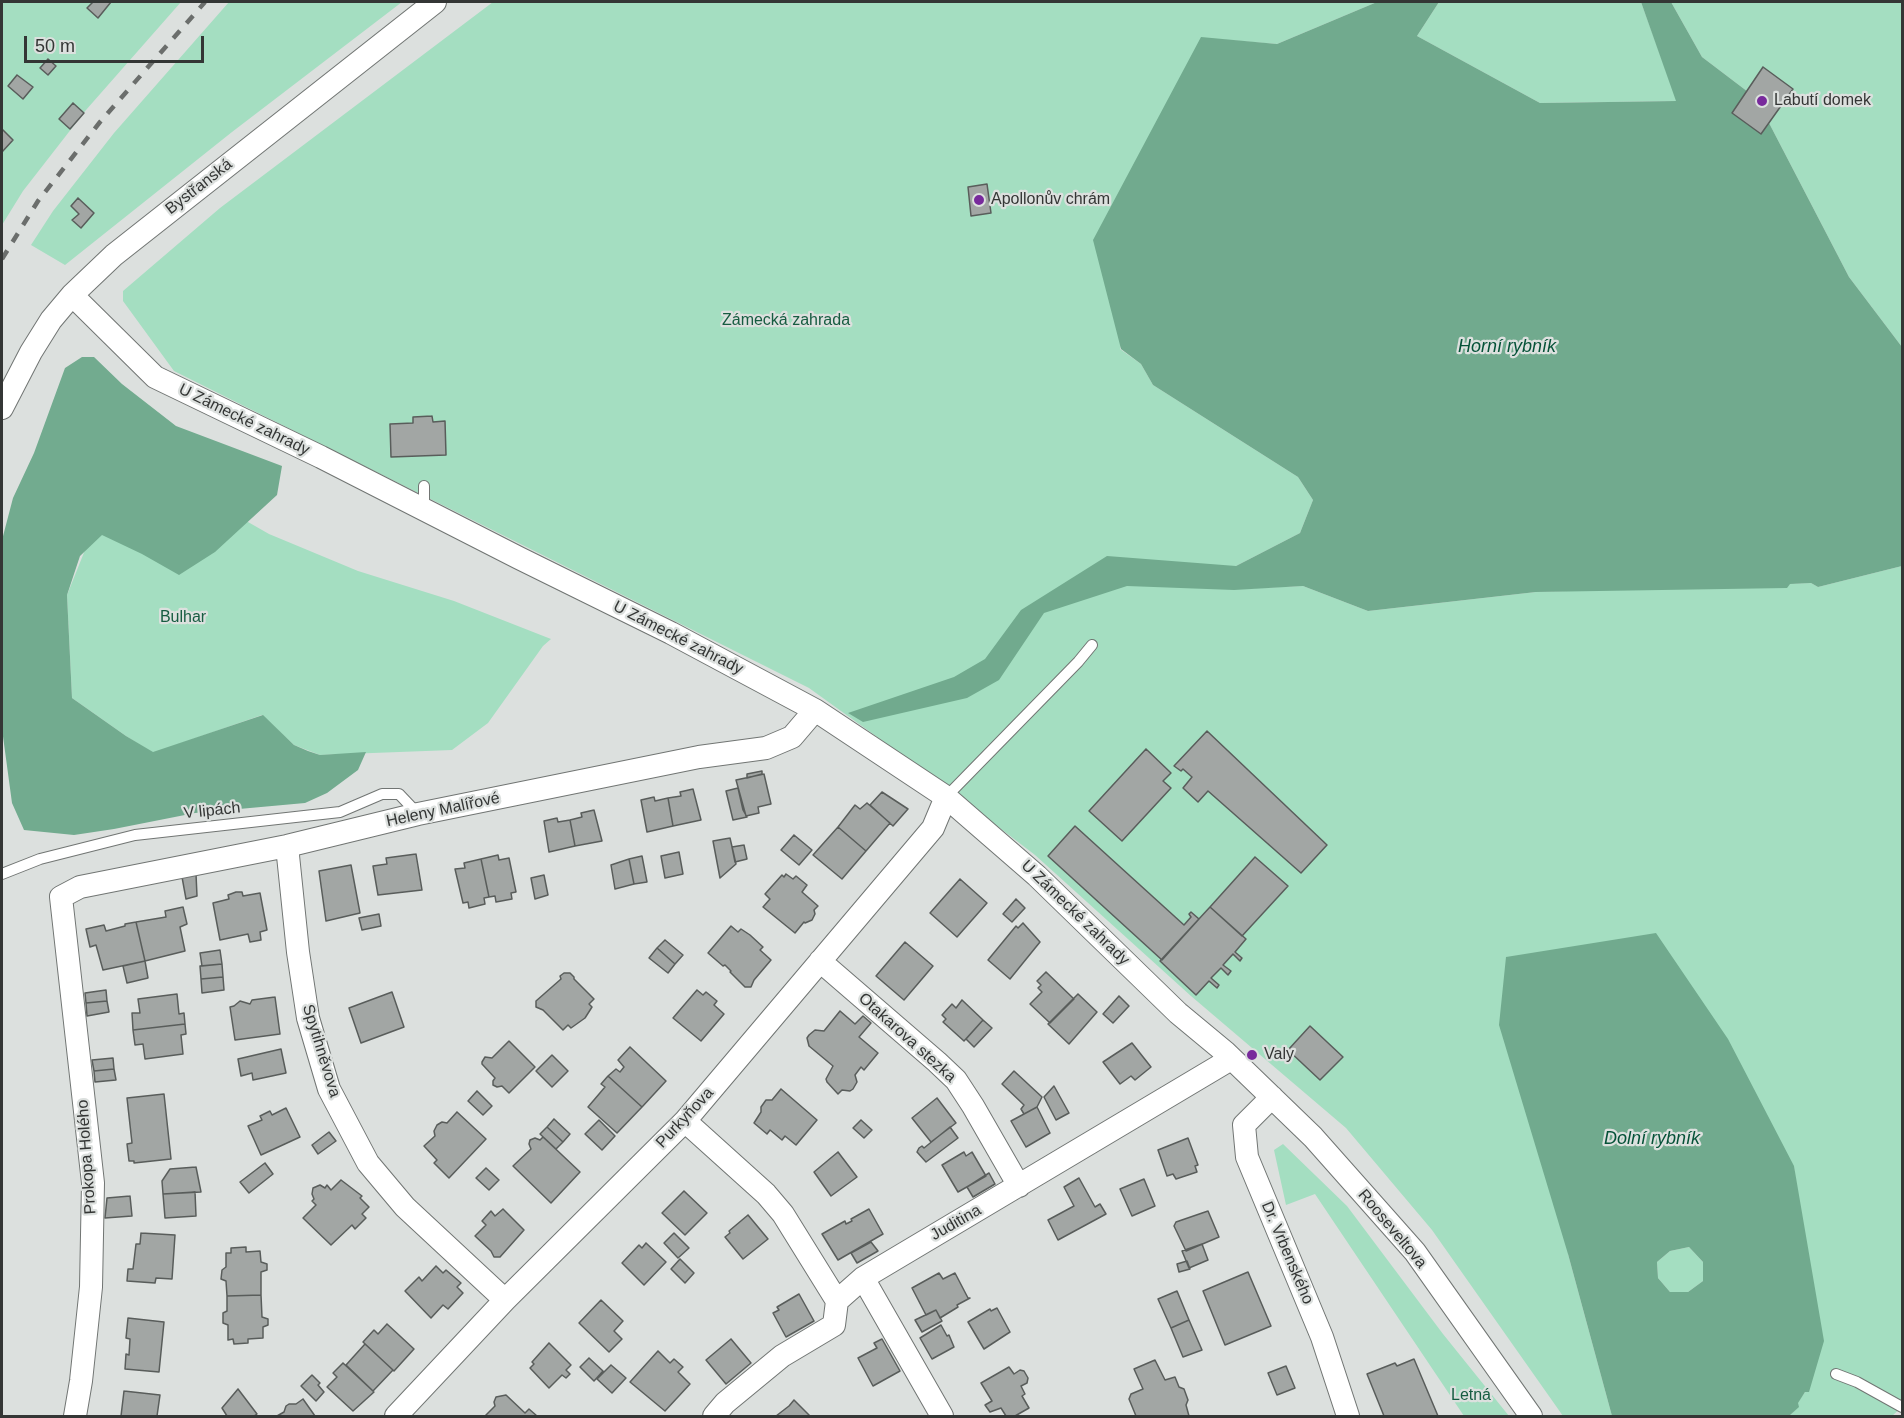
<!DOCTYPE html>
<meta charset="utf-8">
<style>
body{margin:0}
#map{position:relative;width:1904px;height:1418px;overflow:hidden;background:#dce0de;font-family:Arial,sans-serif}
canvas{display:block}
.frame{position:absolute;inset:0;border:3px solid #343635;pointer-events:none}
.scale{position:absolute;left:24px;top:36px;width:180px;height:27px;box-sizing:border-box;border:3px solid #343635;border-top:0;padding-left:8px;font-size:18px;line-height:21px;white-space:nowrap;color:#343635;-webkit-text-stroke:4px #dce0de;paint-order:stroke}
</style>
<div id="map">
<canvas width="1904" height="1418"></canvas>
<div class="frame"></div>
<div class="scale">50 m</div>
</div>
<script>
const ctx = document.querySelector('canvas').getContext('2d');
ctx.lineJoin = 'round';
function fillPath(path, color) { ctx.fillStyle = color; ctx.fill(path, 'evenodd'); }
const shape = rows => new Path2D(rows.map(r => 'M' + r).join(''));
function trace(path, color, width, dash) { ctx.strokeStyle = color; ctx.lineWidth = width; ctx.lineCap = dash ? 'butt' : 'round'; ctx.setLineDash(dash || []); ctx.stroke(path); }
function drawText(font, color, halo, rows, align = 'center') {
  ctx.font = font + ' Arial,sans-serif'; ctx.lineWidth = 4.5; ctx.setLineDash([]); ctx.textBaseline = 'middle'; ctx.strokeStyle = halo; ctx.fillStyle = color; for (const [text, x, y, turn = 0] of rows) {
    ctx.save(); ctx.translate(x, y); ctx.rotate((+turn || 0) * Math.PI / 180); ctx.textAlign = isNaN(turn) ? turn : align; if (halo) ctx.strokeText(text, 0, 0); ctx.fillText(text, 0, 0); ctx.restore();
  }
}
fillPath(shape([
 [2,2,181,2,86,110,23,191,2,225],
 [229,2,402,2,232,132,65,265,31,245,53,211,114,133],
 [493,2,1377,2,1277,44,1201,38,1120,349,1141,364,1153,385,1298,477,1313,500,1300,533,1236,566,1234,589,1303,586,1368,611,1536,592,1811,583,1818,587,1902,566,1902,1407,1892,1416,1789,1416,1798,1407,1797,1403,1805,1392,1794,1166,1568,1254,1612,1416,1563,1416,1432,1230,1346,1128,1191,996,1035,855,941,783,809,688,174,371,123,301,123,291,220,208],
 [1439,2,1641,2,1677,101,1540,103,1417,36],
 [1671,2,1902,2,1902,347,1849,277,1756,98,1702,57],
 [109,490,241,518,269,534,358,571,454,601,551,639,543,646,488,723,452,750,320,755,294,745,262,715,153,753,126,736,72,698,67,595],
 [1283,1144,1347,1206,1443,1334,1509,1416,1464,1416,1315,1194,1286,1205,1274,1150],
 [1689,1247,1703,1262,1703,1281,1688,1292,1670,1292,1658,1278,1657,1262,1670,1251]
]), '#a4dec1');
fillPath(shape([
 [82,357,94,357,122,384,176,426,282,466,277,495,215,552,179,575,142,554,102,535,80,556,67,595,72,698,126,736,153,752,263,715,294,745,308,751,320,755,366,752,358,770,327,793,305,803,195,813,114,829,74,835,24,830,12,803,2,729,2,540,13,498,34,453,65,368]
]), '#72ab8f');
fillPath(shape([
 [1377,2,1439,2,1417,36,1540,103,1676,101,1641,2,1671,2,1702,57,1756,98,1849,277,1902,347,1902,566,1818,587,1811,583,1790,584,1787,588,1536,592,1368,611,1303,586,1234,590,1127,586,1044,613,999,680,967,698,863,722,848,713,954,677,985,659,1021,610,1107,556,1236,566,1300,533,1313,500,1298,477,1153,385,1141,364,1121,349,1093,240,1201,37,1277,44],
 [1656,933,1728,1039,1794,1166,1824,1341,1809,1392,1805,1392,1798,1403,1799,1407,1789,1416,1612,1416,1568,1254,1499,1025,1506,957],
 [1689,1247,1703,1262,1703,1281,1688,1292,1670,1292,1658,1278,1657,1262,1670,1251]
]), '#71aa8e');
const building = shape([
 [93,2,111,2,98,18,87,8,93,2],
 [48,59,56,66,48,75,40,68,48,59],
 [1763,67,1793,89,1761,134,1732,113,1763,67],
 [17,75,33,87,23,99,8,86,17,75],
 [73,103,84,113,70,129,59,119,73,103],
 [2,129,13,140,2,152,2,129],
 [987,184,991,213,971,216,968,187,987,184],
 [78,198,94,213,81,228,72,220,79,214,71,206,78,198],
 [432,416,433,422,445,421,446,455,391,457,390,424,413,423,413,417,432,416],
 [1207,731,1327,845,1301,873,1208,791,1198,802,1183,788,1192,777,1183,769,1181,771,1174,766,1207,731],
 [1146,749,1171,773,1163,781,1171,788,1122,841,1089,811,1146,749],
 [762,771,762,774,747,778,747,774,762,771],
 [764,774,771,804,758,807,759,813,746,816,736,780,764,774],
 [738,788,743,810,747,817,733,820,726,791,738,788],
 [693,789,701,820,673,826,668,798,681,796,680,792,693,789],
 [882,792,908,809,893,826,870,805,882,792],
 [654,797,655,801,668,798,673,826,647,832,641,800,654,797],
 [867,803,890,823,866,851,838,827,855,805,860,809,867,803],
 [594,810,602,841,575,846,570,820,582,817,581,813,594,810],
 [557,818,558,822,570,820,575,846,549,852,544,821,557,818],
 [1075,826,1184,925,1191,917,1189,914,1191,912,1199,919,1162,960,1048,856,1075,826],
 [838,827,866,851,842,879,813,855,838,827],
 [794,835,812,850,799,865,781,850,794,835],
 [730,838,736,864,720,878,713,841,730,838],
 [744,845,747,859,735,862,732,847,744,845],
 [679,852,683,874,665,878,661,856,679,852],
 [416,854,422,890,378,895,373,866,387,864,386,858,416,854],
 [498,855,499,860,509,858,516,892,511,893,512,899,496,902,495,896,489,897,481,859,498,855],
 [642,856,647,882,634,884,629,859,642,856],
 [1255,857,1288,886,1242,936,1210,907,1255,857],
 [481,859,489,897,484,898,485,904,469,908,468,902,463,903,455,869,465,868,464,863,481,859],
 [629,859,634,884,615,889,611,865,629,859],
 [351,865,360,913,326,921,319,871,351,865],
 [196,874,197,896,186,899,182,877,196,874],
 [786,874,793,879,796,876,807,885,802,892,818,906,814,910,815,914,812,920,805,923,804,922,795,933,763,907,770,899,765,894,782,875,784,877,786,874],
 [544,875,548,895,535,899,531,878,544,875],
 [960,879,987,903,957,937,930,913,960,879],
 [236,892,242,892,243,896,260,893,267,930,260,932,261,940,250,942,248,934,220,940,213,903,229,899,228,895,236,892],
 [1016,899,1025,908,1012,922,1003,914,1016,899],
 [183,907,187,924,180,927,185,951,145,961,136,922,166,917,165,911,183,907],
 [1210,907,1246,939,1235,952,1242,958,1240,961,1233,954,1223,965,1231,971,1228,975,1221,968,1211,978,1219,985,1217,988,1209,981,1196,995,1160,961,1210,907],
 [379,914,381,926,362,930,359,918,379,914],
 [136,922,145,961,103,970,96,945,90,947,86,929,104,925,106,931,125,926,125,924,136,922],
 [1023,923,1040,942,1010,979,988,960,1016,926,1018,928,1023,923],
 [731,926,738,932,741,929,750,935,763,947,760,950,771,960,754,980,751,987,745,987,730,972,731,971,725,965,723,966,708,953,731,926],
 [665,940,683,955,675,964,657,948,665,940],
 [905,942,933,966,904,1000,876,976,905,942],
 [657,948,675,964,668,973,649,958,657,948],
 [220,950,222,964,202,966,200,953,220,950],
 [145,961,148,978,127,983,123,966,145,961],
 [222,964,223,977,201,979,200,966,222,964],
 [1046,972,1074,999,1050,1023,1030,1004,1042,992,1038,988,1041,985,1037,981,1046,972],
 [564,973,570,973,574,977,574,979,594,999,589,1004,592,1007,585,1018,571,1028,568,1025,563,1030,543,1010,536,1007,536,1001,561,979,560,976,564,973],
 [223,977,224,990,202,993,201,979,223,977],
 [106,990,107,1001,86,1003,85,993,106,990],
 [697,990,703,995,706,992,717,1001,714,1005,724,1014,701,1041,673,1018,697,990],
 [392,992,404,1027,361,1043,349,1008,392,992],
 [177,994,179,1014,184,1013,185,1024,133,1030,132,1013,140,1013,138,999,177,994],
 [1078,994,1097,1012,1069,1044,1048,1024,1078,994],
 [1119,996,1129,1006,1113,1023,1103,1014,1119,996],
 [275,997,280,1034,235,1040,230,1007,234,1006,240,1001,250,1004,252,1000,275,997],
 [962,1000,983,1020,964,1041,943,1022,946,1019,942,1015,952,1004,956,1008,962,1000],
 [107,1001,109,1012,87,1016,86,1003,107,1001],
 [840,1011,855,1024,863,1016,871,1023,859,1037,878,1053,864,1070,861,1067,855,1075,857,1082,853,1089,850,1091,842,1090,838,1094,827,1082,826,1079,833,1066,809,1046,807,1038,809,1035,815,1030,824,1031,840,1011],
 [983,1020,992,1028,974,1047,966,1039,983,1020],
 [185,1024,186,1034,181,1035,183,1054,145,1059,143,1044,135,1045,133,1030,185,1024],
 [1310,1026,1343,1057,1320,1080,1288,1050,1310,1026],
 [509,1041,535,1067,509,1093,502,1086,497,1087,493,1085,493,1081,495,1078,482,1064,482,1062,485,1057,492,1058,509,1041],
 [1132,1043,1151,1067,1135,1080,1131,1076,1120,1084,1103,1062,1132,1043],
 [630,1047,666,1081,642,1107,608,1076,616,1069,620,1072,624,1067,618,1060,630,1047],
 [281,1049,286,1073,253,1080,252,1073,241,1076,238,1059,281,1049],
 [552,1055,568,1071,552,1087,536,1071,552,1055],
 [113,1058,114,1069,94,1071,92,1060,113,1058],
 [114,1069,116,1080,95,1082,94,1071,114,1069],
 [1014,1071,1042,1097,1037,1107,1024,1114,1021,1109,1024,1105,1002,1084,1014,1071],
 [608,1076,642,1107,617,1133,588,1107,605,1087,601,1084,608,1076],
 [1054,1086,1069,1113,1056,1120,1044,1097,1054,1086],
 [781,1089,817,1120,796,1145,785,1136,782,1140,770,1130,767,1134,754,1123,761,1112,761,1107,766,1100,772,1100,781,1089],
 [477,1091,492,1106,483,1115,468,1101,477,1091],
 [164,1094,171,1159,134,1163,134,1161,129,1161,127,1144,132,1143,127,1098,164,1094],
 [937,1098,956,1123,931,1142,912,1118,937,1098],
 [1037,1107,1050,1133,1026,1147,1011,1121,1037,1107],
 [286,1108,300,1137,261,1155,248,1126,262,1120,260,1116,270,1111,272,1115,286,1108],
 [457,1112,486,1139,449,1178,434,1163,437,1160,424,1146,435,1136,434,1131,437,1125,442,1122,447,1123,457,1112],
 [554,1119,570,1134,563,1142,547,1127,554,1119],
 [599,1120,615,1136,602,1150,585,1134,599,1120],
 [861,1120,872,1130,864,1138,853,1128,861,1120],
 [547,1127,563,1142,556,1149,540,1134,547,1127],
 [950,1127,958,1138,926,1162,917,1152,919,1148,922,1146,924,1148,950,1127],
 [329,1132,336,1141,318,1154,312,1145,329,1132],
 [543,1137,580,1172,551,1203,513,1166,531,1149,529,1144,530,1140,535,1138,540,1140,543,1137],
 [1188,1138,1198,1165,1195,1166,1197,1172,1176,1179,1173,1174,1167,1176,1158,1150,1188,1138],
 [838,1152,857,1177,831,1196,814,1172,838,1152],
 [964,1152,966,1156,972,1152,986,1176,958,1192,942,1165,964,1152],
 [265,1163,273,1174,249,1193,240,1182,265,1163],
 [196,1167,201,1192,163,1194,162,1181,170,1169,196,1167],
 [486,1168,499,1180,489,1190,476,1178,486,1168],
 [989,1173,995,1184,973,1197,967,1187,989,1173],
 [1079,1178,1095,1207,1100,1204,1106,1214,1058,1240,1048,1220,1074,1206,1064,1187,1079,1178],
 [1144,1179,1155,1206,1132,1216,1120,1189,1144,1179],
 [341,1180,362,1196,360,1198,369,1207,362,1214,366,1218,355,1229,352,1225,331,1245,303,1218,316,1205,312,1201,314,1199,312,1194,313,1188,320,1185,325,1188,327,1185,331,1190,341,1180],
 [684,1191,707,1213,685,1235,662,1213,684,1191],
 [195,1192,196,1216,165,1218,163,1194,195,1192],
 [130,1196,132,1216,105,1218,107,1198,130,1196],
 [503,1209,524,1230,500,1257,494,1257,491,1251,475,1236,486,1225,482,1221,491,1211,495,1216,503,1209],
 [869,1209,883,1234,838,1260,822,1234,845,1221,846,1224,852,1221,851,1219,869,1209],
 [1208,1211,1219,1237,1186,1251,1174,1226,1176,1222,1208,1211],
 [748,1215,768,1239,743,1259,725,1237,730,1233,729,1231,748,1215],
 [141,1233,175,1235,172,1279,156,1278,155,1283,127,1281,128,1269,133,1269,136,1244,140,1244,141,1233],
 [674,1233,689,1248,678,1258,664,1243,674,1233],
 [871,1242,878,1251,857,1263,851,1253,871,1242],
 [646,1243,666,1262,644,1285,622,1263,639,1245,642,1248,646,1243],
 [1202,1244,1208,1260,1189,1268,1182,1251,1202,1244],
 [246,1247,246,1252,260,1251,261,1262,267,1264,267,1270,261,1272,261,1295,227,1296,226,1281,221,1279,222,1270,226,1267,226,1253,231,1253,231,1248,246,1247],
 [680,1259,694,1273,685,1283,671,1269,680,1259],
 [1187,1261,1190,1269,1179,1272,1177,1264,1187,1261],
 [436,1266,443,1273,446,1270,461,1283,457,1287,463,1293,448,1309,443,1305,431,1318,405,1291,419,1277,422,1281,436,1266],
 [1248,1272,1271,1326,1225,1345,1203,1291,1248,1272],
 [939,1273,943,1279,955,1273,968,1298,970,1298,957,1305,958,1307,940,1318,936,1310,926,1315,912,1288,939,1273],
 [1177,1291,1189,1320,1171,1328,1158,1299,1177,1291],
 [799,1294,814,1321,786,1337,773,1313,779,1310,777,1307,799,1294],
 [261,1295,262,1317,268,1319,268,1325,263,1327,263,1338,248,1339,248,1343,234,1344,233,1339,228,1340,228,1325,223,1323,223,1313,227,1311,227,1296,261,1295],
 [601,1300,623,1321,614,1331,622,1339,609,1352,579,1323,601,1300],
 [997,1308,1010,1332,984,1349,968,1322,990,1309,991,1311,997,1308],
 [936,1310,942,1321,922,1332,915,1320,936,1310],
 [128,1318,164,1322,159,1372,125,1369,126,1354,129,1355,130,1339,126,1338,128,1318],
 [1189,1320,1202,1350,1183,1357,1171,1328,1189,1320],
 [387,1324,414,1349,394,1371,363,1342,374,1330,378,1334,387,1324],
 [941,1325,947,1336,949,1335,954,1347,932,1359,920,1338,941,1325],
 [731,1339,751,1363,726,1384,706,1360,731,1339],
 [882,1339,900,1371,873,1386,858,1358,877,1348,874,1343,882,1339],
 [549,1343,571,1365,566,1370,570,1374,566,1378,562,1375,549,1388,530,1368,534,1364,532,1362,549,1343],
 [365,1344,393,1370,373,1391,346,1365,365,1344],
 [658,1351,670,1363,674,1359,683,1367,678,1372,690,1384,665,1411,630,1382,658,1351],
 [589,1358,603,1371,594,1381,580,1367,589,1358],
 [1414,1359,1438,1416,1384,1416,1367,1374,1395,1363,1397,1366,1414,1359],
 [1155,1360,1165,1380,1175,1377,1179,1387,1184,1389,1188,1400,1186,1405,1189,1416,1136,1416,1129,1399,1131,1394,1143,1389,1134,1369,1155,1360],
 [343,1363,374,1392,353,1411,327,1387,337,1377,333,1373,343,1363],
 [611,1365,626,1378,612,1393,597,1379,611,1365],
 [1286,1366,1295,1388,1277,1395,1268,1373,1286,1366],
 [1009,1367,1014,1374,1020,1370,1024,1371,1028,1378,1027,1383,1021,1386,1025,1394,1022,1396,1029,1408,1015,1416,1006,1416,1001,1408,990,1412,985,1405,992,1401,981,1383,1009,1367],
 [312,1375,320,1383,318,1385,324,1392,316,1401,301,1386,312,1375],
 [238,1389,257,1414,254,1416,227,1416,222,1408,238,1389],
 [124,1391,160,1395,157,1416,121,1416,124,1391],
 [506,1395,525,1413,529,1409,537,1416,485,1416,495,1406,494,1402,496,1397,506,1395],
 [303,1399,315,1416,277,1416,284,1412,286,1406,289,1404,296,1404,303,1399],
 [794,1400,810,1416,776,1416,789,1406,794,1400]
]);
fillPath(building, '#a2a6a4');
trace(building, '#595d5b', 1.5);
const lane = shape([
 [424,486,424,509],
 [946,797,1078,662,1092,645],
 [2,874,40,859,135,835,340,812,382,794,399,794,418,814],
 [1836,1374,1857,1382,1902,1407]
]);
const street = shape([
 [72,295,155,377,321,457,519,558,671,633,815,710,946,797,1037,876,1178,1013,1225,1052,1313,1137,1415,1252,1531,1416],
 [2,408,31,352,51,320,72,295,114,255,435,2],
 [287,846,298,952,308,1018,329,1089,368,1163,405,1207,505,1300],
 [820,961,937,1062,956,1080,973,1106,1019,1186],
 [1272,1097,1244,1125,1247,1157,1322,1337,1348,1416],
 [685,1121,766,1194,783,1214,837,1301],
 [863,1278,942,1416],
 [75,1416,81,1381,91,1287,93,1183,61,897,80,887,287,846,418,814,699,757,766,748,792,737,815,710],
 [396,1416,505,1300,685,1121,933,828,946,797],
 [714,1416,725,1403,782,1356,834,1325,837,1301,863,1278,1231,1059]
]);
trace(lane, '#717573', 12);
trace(street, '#717573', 24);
trace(lane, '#fff', 10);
trace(street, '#fff', 22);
trace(shape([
 [2,259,38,201,100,122,205,2]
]), '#6b6e6c', 4.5, [10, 10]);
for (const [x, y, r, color] of [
 [1762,101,6,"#782a9c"],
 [979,200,6,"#782a9c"],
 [1252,1055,6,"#782a9c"]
]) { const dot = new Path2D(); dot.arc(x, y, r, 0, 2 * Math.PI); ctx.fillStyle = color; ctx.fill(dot); trace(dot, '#dce0de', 2); }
drawText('16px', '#343635', '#dce0de', [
 ["Labutí domek",1774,101],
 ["Apollonův chrám",991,200],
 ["Valy",1264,1055]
], 'left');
drawText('16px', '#343635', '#dce0de', [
 ["Bystřanská",199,187,-38],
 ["U Zámecké zahrady",244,420,26],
 ["U Zámecké zahrady",678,638,27],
 ["Heleny Malířové",443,810,-12],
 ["V lipách",212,811,-6],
 ["U Zámecké zahrady",1075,913,44],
 ["Otakarova stezka",907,1038,42],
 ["Spytihněvova",321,1051,73],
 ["Purkyňova",685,1118,-47],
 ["Prokopa Holého",87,1157,-94],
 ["Juditina",956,1223,-30],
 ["Rooseveltova",1392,1229,50],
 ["Dr. Vrbenského",1287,1253,67]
]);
drawText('16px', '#165c41', '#dce0de', [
 ["Zámecká zahrada",786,321],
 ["Bulhar",183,618],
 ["Letná",1471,1396]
]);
drawText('italic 18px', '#055238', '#dce0de', [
 ["Horní rybník",1507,347],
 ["Dolní rybník",1652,1139]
]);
</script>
